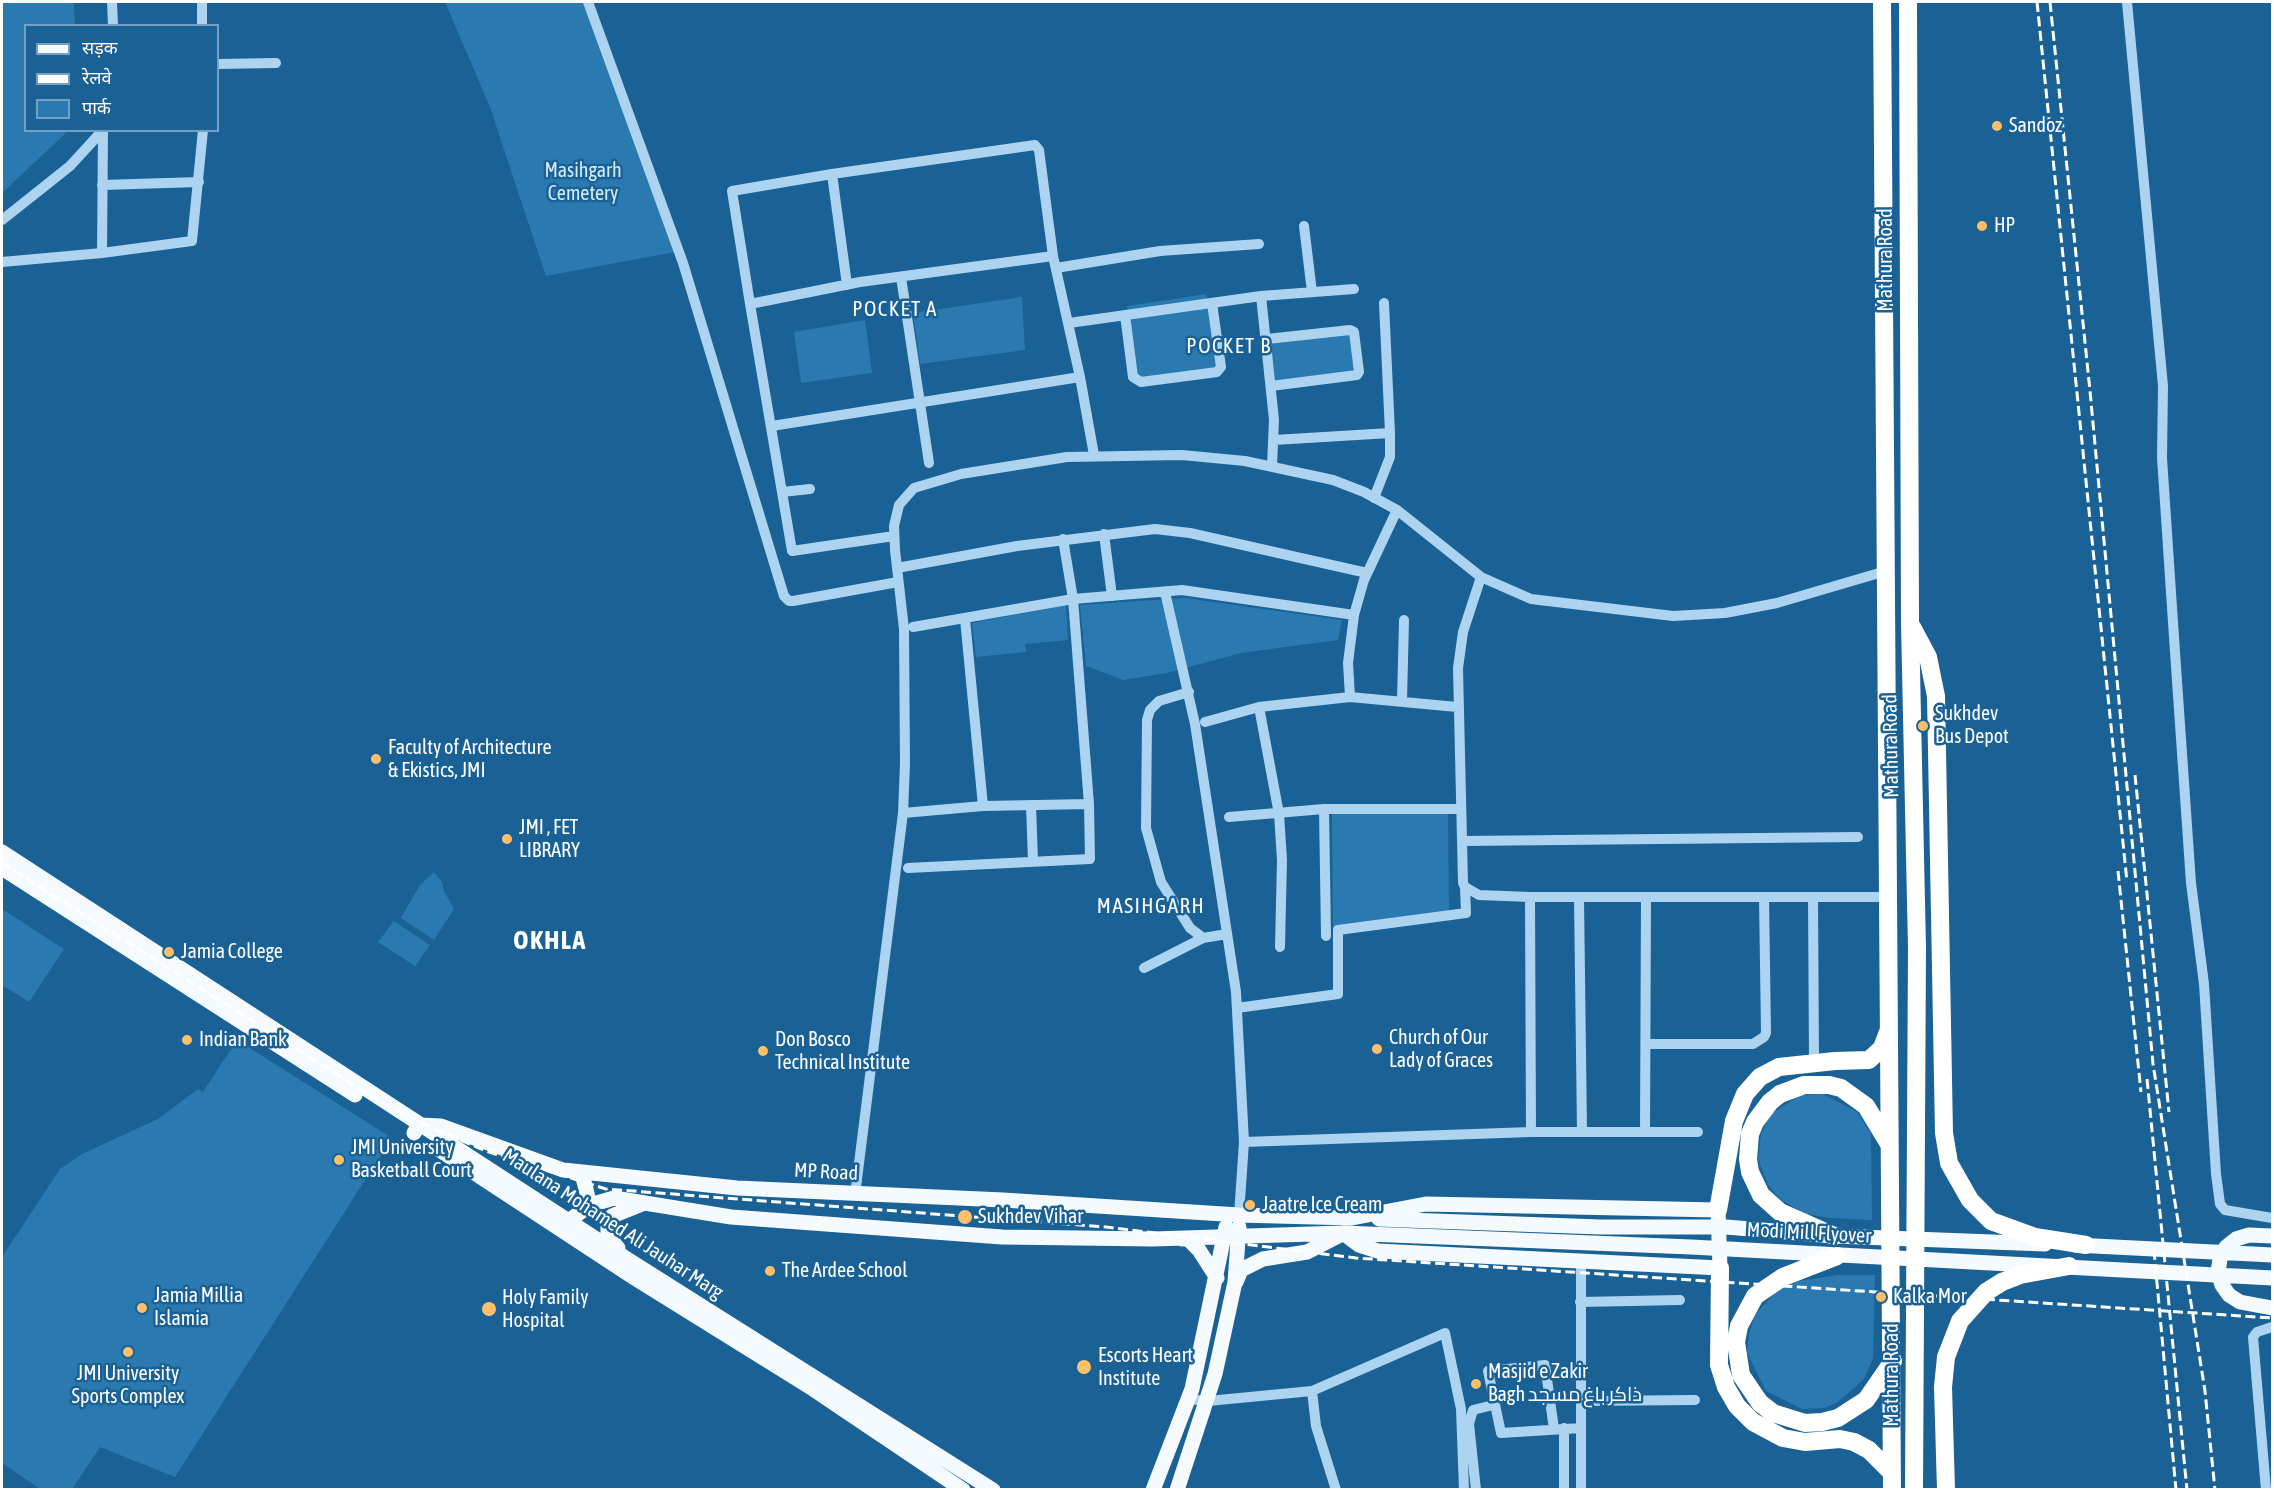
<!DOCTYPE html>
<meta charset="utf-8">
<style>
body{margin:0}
#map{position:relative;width:2274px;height:1491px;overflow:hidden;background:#1a6195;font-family:"Asap Condensed","Noto Sans Devanagari",sans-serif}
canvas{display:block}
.frame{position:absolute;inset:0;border:3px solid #fff;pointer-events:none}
.legend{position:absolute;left:24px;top:24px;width:195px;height:108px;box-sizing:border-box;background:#1a6195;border:2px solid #76a0bf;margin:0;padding:8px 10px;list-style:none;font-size:18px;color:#fff}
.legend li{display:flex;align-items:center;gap:12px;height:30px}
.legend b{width:30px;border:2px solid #76a0bf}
</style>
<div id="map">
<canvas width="2274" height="1491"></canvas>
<div class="frame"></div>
<ul class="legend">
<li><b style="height:8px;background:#f5faff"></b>सड़क</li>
<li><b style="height:8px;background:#fff"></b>रेलवे</li>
<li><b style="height:16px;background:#2a7ab1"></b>पार्क</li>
</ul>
</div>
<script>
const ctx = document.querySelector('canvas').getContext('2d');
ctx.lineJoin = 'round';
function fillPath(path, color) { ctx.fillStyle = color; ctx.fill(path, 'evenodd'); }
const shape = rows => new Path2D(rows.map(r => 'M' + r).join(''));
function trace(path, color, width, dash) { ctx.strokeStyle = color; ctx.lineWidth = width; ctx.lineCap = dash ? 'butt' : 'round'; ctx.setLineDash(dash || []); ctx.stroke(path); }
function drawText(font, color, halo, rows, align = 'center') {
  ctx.font = font + ' "Asap Condensed",Cairo,sans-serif'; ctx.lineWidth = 5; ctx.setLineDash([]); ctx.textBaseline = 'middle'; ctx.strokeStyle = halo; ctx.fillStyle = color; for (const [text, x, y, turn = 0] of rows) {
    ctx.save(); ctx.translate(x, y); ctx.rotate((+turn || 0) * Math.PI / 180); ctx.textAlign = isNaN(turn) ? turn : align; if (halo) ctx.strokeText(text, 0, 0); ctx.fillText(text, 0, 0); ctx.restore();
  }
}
fillPath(shape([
 [2,2,74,2,75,25,26,26,26,130,68,131,2,193],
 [445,2,586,2,675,252,546,276,490,107],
 [1206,294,1217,367,1137,379,1127,306],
 [1022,297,1025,350,920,364,913,313],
 [865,320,872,373,801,383,794,332],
 [1350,332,1357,372,1268,384,1266,341],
 [1185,598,1342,620,1338,640,1241,653,1167,673,1123,680,1086,666,1080,605],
 [1066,605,1068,640,1025,644,1026,652,976,657,972,623],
 [1332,813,1448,814,1449,914,1333,933],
 [434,872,442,882,444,891,454,909,434,940,401,918,420,885],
 [2,909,64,949,29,1002,2,985],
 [394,921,430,945,415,966,378,942],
 [237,1040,392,1138,175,1477,100,1447,72,1489,40,1489,2,1463,2,1257,60,1169,82,1154,158,1119,198,1089,203,1092],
 [1823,1094,1857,1112,1871,1134,1872,1220,1831,1218,1806,1214,1780,1199,1768,1185,1758,1159,1761,1134,1772,1113,1801,1095],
 [1837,1275,1875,1275,1873,1358,1864,1379,1837,1403,1824,1408,1802,1409,1766,1391,1747,1353,1749,1334,1755,1315,1774,1294,1793,1282]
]), '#2a7ab1');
trace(shape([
 [112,2,113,26],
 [202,2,202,26],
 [588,2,683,263,784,596,789,601,793,601,898,582],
 [2127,2,2163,386,2162,458,2175,652,2191,883,2204,984,2216,1174,2220,1204,2225,1210,2272,1218],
 [218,64,276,63],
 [832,174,732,191,750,304,860,282,1053,256],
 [102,185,199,182],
 [2,220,70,166,103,130],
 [1304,226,1312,292],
 [102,253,192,241,203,130],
 [2,262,102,253,103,130],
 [1056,268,1160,251,1259,244],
 [901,277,929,463],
 [847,285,832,174,1035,145,1039,150,1053,256,1080,377,1094,455],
 [1261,296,1274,420,1272,466],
 [750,304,792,551,894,536],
 [1125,315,1133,377,1141,382,1217,372,1221,367,1212,303],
 [1069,323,1261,296,1354,289],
 [1267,339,1350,330,1354,332,1359,372,1357,375,1271,386],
 [772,426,1080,377],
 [1274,440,1390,433,1384,303],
 [782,492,810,489],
 [1374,498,1390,457,1390,433],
 [1104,534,1112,596],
 [897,568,1017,546,1155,529,1190,533,1367,573],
 [1481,577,1463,632,1458,668,1463,883,1465,887,1479,895,1530,897,1888,897],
 [1165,592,1195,724,1236,992,1244,1142,1239,1215],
 [965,619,983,806],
 [913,627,1073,599,1182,590,1354,615],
 [1189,692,1159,701,1150,710,1147,720,1146,828,1161,882,1190,928,1203,938,1227,934],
 [1350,697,1348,663,1354,615,1364,580,1397,510],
 [1402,701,1404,620],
 [1259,707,1279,814,1282,860,1280,947],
 [1205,722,1259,707,1350,697,1457,707],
 [1031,805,1033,861],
 [1324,809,1326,936],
 [903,813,983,806,1089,804],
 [1229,817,1324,809,1461,809],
 [1462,841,1858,837],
 [908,868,1090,859,1089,804,1073,599,1063,539],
 [1530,897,1531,1132],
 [1579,897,1582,1132],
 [1813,897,1814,1063],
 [1144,968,1203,938],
 [1237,1008,1338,994,1338,930,1466,913,1465,887],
 [1647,1044,1753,1044,1764,1037,1766,1033,1764,897],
 [1645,1131,1646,897],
 [1244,1142,1531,1132,1698,1132],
 [855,1195,903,813,905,764,904,629,895,550,894,526,899,505,914,488,961,474,1067,457,1182,455,1245,461,1333,480,1364,492,1397,510,1481,577,1531,599,1673,616,1725,613,1777,603,1886,571],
 [1581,1261,1581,1490],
 [1580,1302,1680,1300],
 [1312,1391,1316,1426,1336,1490],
 [1188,1399,1208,1401,1312,1391,1445,1333,1461,1409,1464,1490],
 [1581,1401,1695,1400],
 [1554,1429,1545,1365,1488,1371,1501,1433,1581,1428],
 [1476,1490,1469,1424,1473,1410,1493,1405],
 [1564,1490,1564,1428],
 [2266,1490,2253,1337,2257,1332,2272,1327]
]), '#acd4f0', 10);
trace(shape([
 [2,852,627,1259,993,1490],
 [2,868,355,1095],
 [414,1133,419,1125,441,1126,563,1170,737,1188,1003,1200,1239,1215,1352,1218,1426,1204,1718,1210,1720,1268,1378,1251,1359,1245,1343,1233],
 [438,1149,636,1279,813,1389,963,1490],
 [582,1174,590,1205],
 [1379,1219,1600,1227,1726,1227,1834,1236,2045,1244],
 [563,1231,570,1220,590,1205,614,1198,731,1217,1002,1237,1153,1239,1343,1233,1691,1247,2272,1278],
 [2272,1236,2249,1235,2236,1239,2226,1247,2220,1259,2218,1272,2222,1285,2229,1295,2240,1302,2272,1308],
 [1182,1239,1188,1239,1199,1250,1217,1278],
 [2075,1245,2272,1255],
 [618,1248,608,1236,608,1227,612,1216,642,1204],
 [1236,1282,1241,1270,1263,1259,1307,1252,1340,1235],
 [1153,1490,1192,1389,1226,1227],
 [1177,1490,1215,1374,1235,1282,1239,1227]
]), '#f5faff', 15);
trace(shape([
 [1882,2,1892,1490],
 [1908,2,1910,623,1917,948,1914,1490],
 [1912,627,1928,657,1936,696,1944,1133,1949,1163,1970,1200,1991,1221,2035,1237,2086,1245],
 [1718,1210,1734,1121,1745,1094,1760,1077,1779,1067,1835,1061,1869,1060,1882,1048,1888,1032],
 [1834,1236,1780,1212,1761,1195,1750,1172,1748,1159,1750,1134,1755,1122,1770,1102,1780,1094,1804,1085,1829,1085,1841,1088,1866,1106,1889,1144],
 [1837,1256,1783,1277,1755,1296,1739,1326,1736,1342,1741,1375,1760,1403,1773,1413,1805,1423,1822,1422,1838,1418,1866,1400,1893,1361],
 [1720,1268,1719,1365,1726,1387,1737,1406,1753,1422,1783,1438,1805,1442,1840,1439,1854,1442,1869,1450,1892,1473],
 [1946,1490,1943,1387,1946,1357,1960,1321,1986,1292,2002,1282,2020,1275,2069,1266]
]), '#fff', 18);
trace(shape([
 [2037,2,2127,882],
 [2050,2,2090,391,2153,1064,2205,1391,2215,1490],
 [2135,775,2169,1112],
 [2,863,376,1099,432,1128,486,1151,606,1189,1106,1227,1356,1258,2272,1318],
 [2118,871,2141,1092],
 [2147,1079,2187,1490],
 [2154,1250,2176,1490]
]), '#fff', 3, [10, 4.5]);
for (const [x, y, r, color] of [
 [1997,126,6,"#ffbf6b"],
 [1982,226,6,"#ffbf6b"],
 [1923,726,6,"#ffbf6b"],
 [376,759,6,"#ffbf6b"],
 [507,839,6,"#ffbf6b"],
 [169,952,6,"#ffbf6b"],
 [187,1040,6,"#ffbf6b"],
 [1377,1049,6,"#ffbf6b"],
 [763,1051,6,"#ffbf6b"],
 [339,1160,6,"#ffbf6b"],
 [1250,1205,6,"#ffbf6b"],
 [965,1217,8,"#ffbf6b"],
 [770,1271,6,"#ffbf6b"],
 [1881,1297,6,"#ffbf6b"],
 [142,1308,6,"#ffbf6b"],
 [489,1309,8,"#ffbf6b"],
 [128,1352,6,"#ffbf6b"],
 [1084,1367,8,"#ffbf6b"],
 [1476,1384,6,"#ffbf6b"]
]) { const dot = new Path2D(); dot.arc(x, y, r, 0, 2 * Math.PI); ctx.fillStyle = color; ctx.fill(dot); trace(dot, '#1a6195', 2); }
drawText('20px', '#fff', '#1a6195', [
 ["Sandoz",2009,126],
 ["HP",1994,226],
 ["Sukhdev",1935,714],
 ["Bus Depot",1935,737],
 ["Faculty of Architecture",388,748],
 ["& Ekistics, JMI",388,771],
 ["JMI , FET",519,828],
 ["LIBRARY",519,851],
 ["Jamia College",181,952],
 ["Church of Our",1389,1038],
 ["Lady of Graces",1389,1061],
 ["Indian Bank",199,1040],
 ["Don Bosco",775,1040],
 ["Technical Institute",775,1063],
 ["JMI University",351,1148],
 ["Basketball Court",351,1171],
 ["Jaatre Ice Cream",1262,1205],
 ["Sukhdev Vihar",978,1217],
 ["The Ardee School",782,1271],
 ["Jamia Millia",154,1296],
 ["Islamia",154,1319],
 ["Kalka Mor",1893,1297],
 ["Holy Family",502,1298],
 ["Hospital",502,1321],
 ["Escorts Heart",1098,1356],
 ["Institute",1098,1379],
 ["Masjid e Zakir",1488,1372],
 ["Bagh ذاکر باغ مسجد",1488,1395],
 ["JMI University",128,1374,"center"],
 ["Sports Complex",128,1397,"center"]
], 'left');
drawText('20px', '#d3ebfb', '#1a6195', [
 ["Masihgarh",583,171],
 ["Cemetery",583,194]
]);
drawText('20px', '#fff', '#1a6195', [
 ["Mathura Road",1886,260,-90],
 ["Mathura Road",1891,746,-91],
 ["MP Road",826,1172,3],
 ["Maulana Mohamed Ali Jauhar Marg",613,1224,33],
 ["Modi Mill Flyover",1809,1233,3],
 ["Mathura Road",1892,1375,-90]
]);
ctx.letterSpacing = '1.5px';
drawText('21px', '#fff', '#1a6195', [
 ["POCKET A",895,309],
 ["POCKET B",1229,346],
 ["MASIHGARH",1151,906]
]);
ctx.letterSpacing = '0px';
ctx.letterSpacing = '1.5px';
drawText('bold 26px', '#fff', '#1a6195', [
 ["OKHLA",550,941]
]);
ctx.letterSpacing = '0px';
</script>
